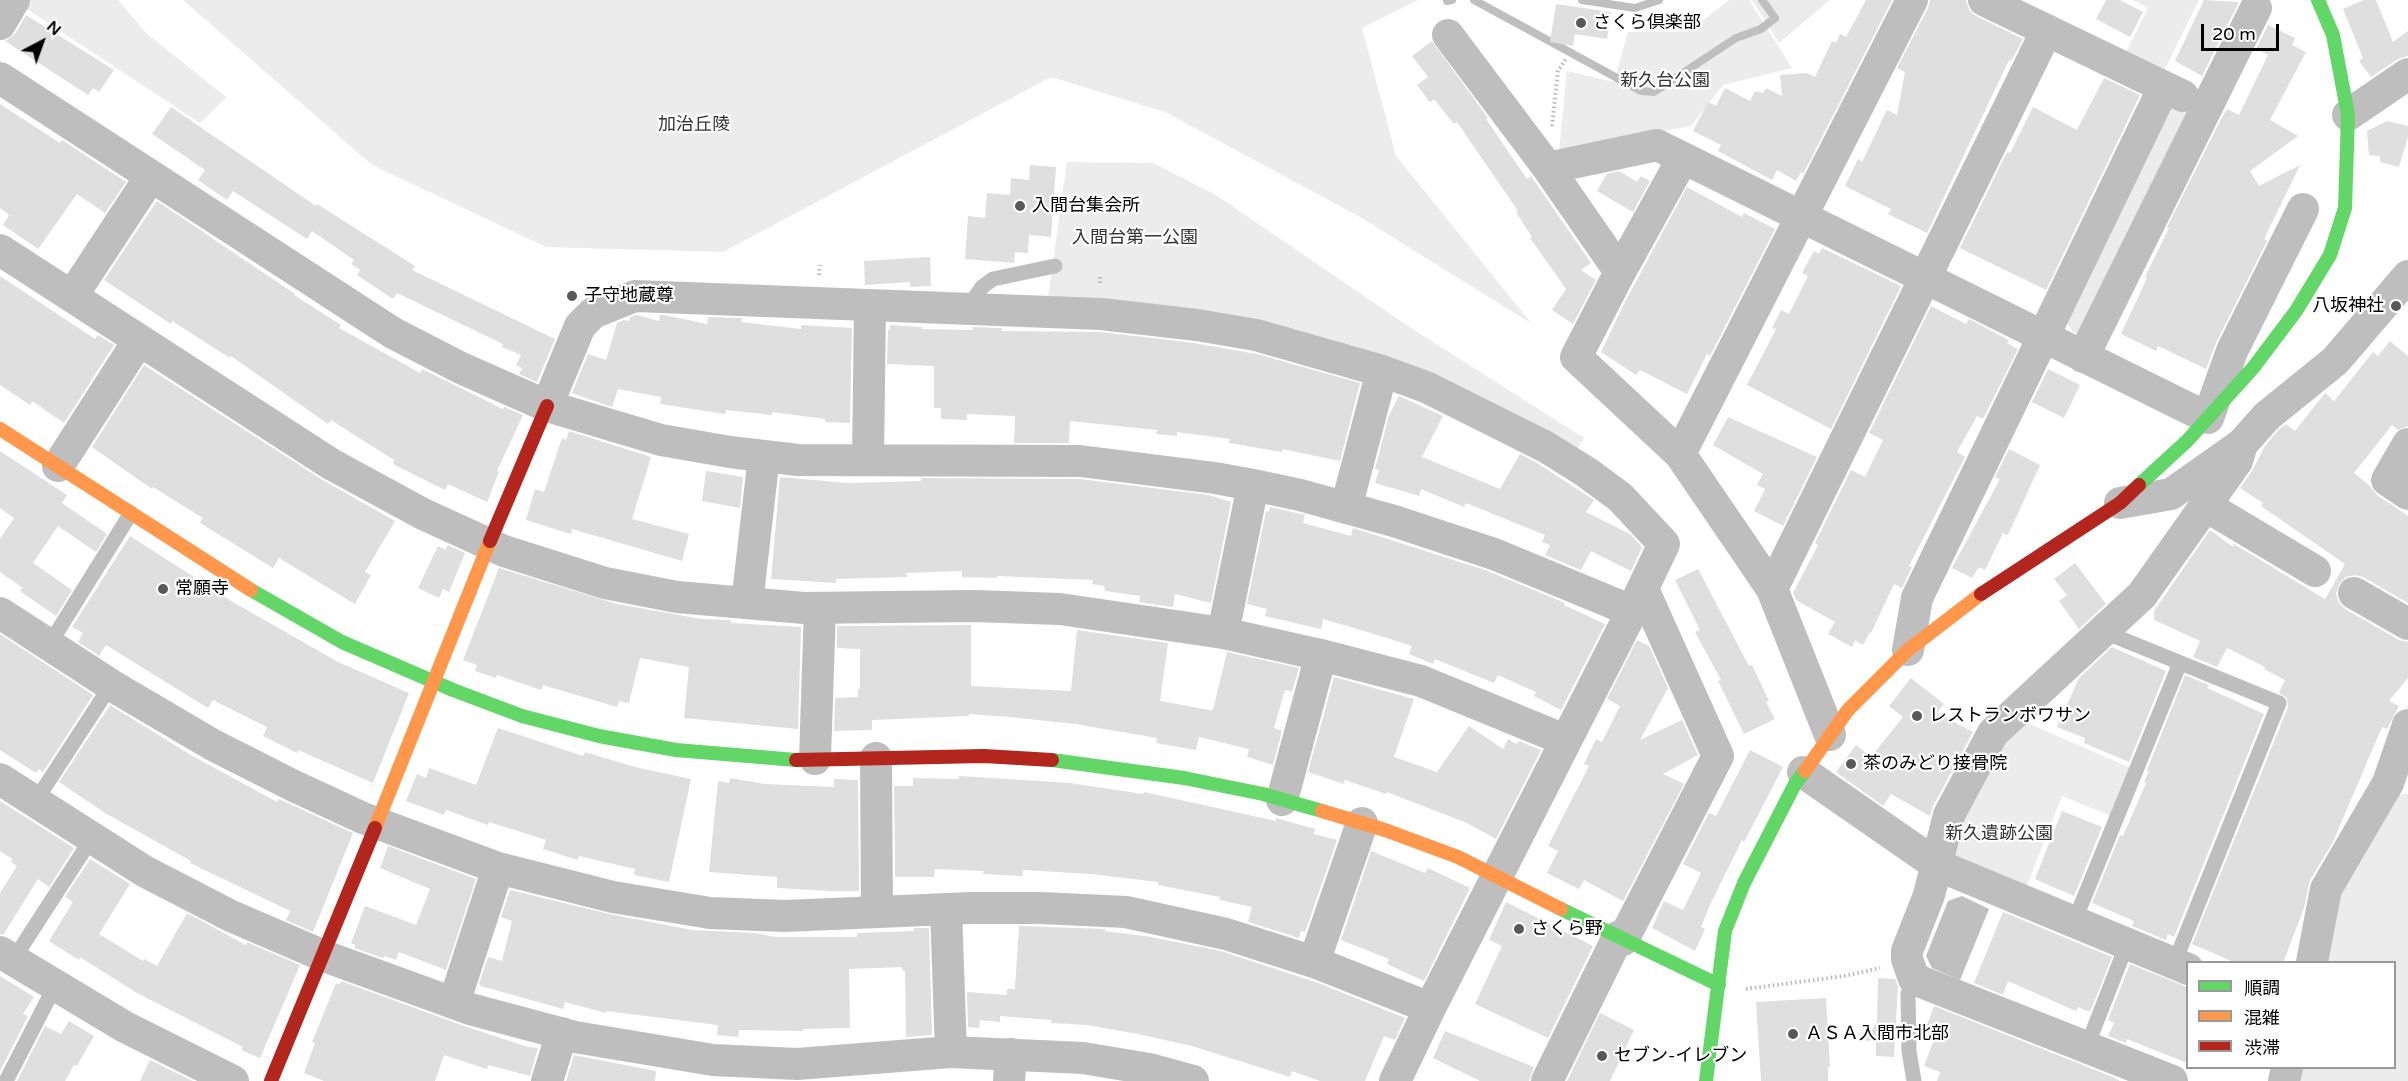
<!DOCTYPE html>
<meta charset="utf-8">
<style>
body{margin:0}
#map{position:relative;width:2408px;height:1081px;overflow:hidden;background:#fff;font-family:"Varela Round","Noto Sans JP",sans-serif}
canvas{display:block}
.legend{position:absolute;left:2186px;top:961px;width:210px;height:108px;box-sizing:border-box;background:#fff;border:2px solid #999;margin:0;padding:8px 10px;list-style:none;font-size:18px;color:#000}
.legend li{display:flex;align-items:center;gap:12px;height:30px}
.legend b{width:30px;border:2px solid #999}
.north{position:absolute;left:12px;top:12px;width:60px;height:60px;-webkit-text-stroke:4px #fff;paint-order:stroke;rotate:41deg;font-size:16px;font-weight:700;line-height:24px;text-align:center;color:#000}
.north::after{content:'';display:block;margin:auto;width:21px;height:27px;background:#000;clip-path:polygon(50% 0,100% 100%,50% 72%,0 100%)}
.scale{position:absolute;left:2201px;top:24px;width:78px;height:27px;box-sizing:border-box;border:3px solid #000;border-top:0;padding-left:8px;font-size:18px;line-height:21px;white-space:nowrap;color:#000;-webkit-text-stroke:4px #fff;paint-order:stroke}
</style>
<div id="map">
<canvas width="2408" height="1081"></canvas>
<ul class="legend">
<li><b style="height:8px;background:#63d668"></b>順調</li>
<li><b style="height:8px;background:#ff974d"></b>混雑</li>
<li><b style="height:8px;background:#b3261e"></b>渋滞</li>
</ul>
<div class="north">N</div>
<div class="scale">20 m</div>
</div>
<script>
const ctx = document.querySelector('canvas').getContext('2d');
ctx.lineJoin = 'round';
function fillPath(path, color) { ctx.fillStyle = color; ctx.fill(path, 'evenodd'); }
const shape = rows => new Path2D(rows.map(r => 'M' + r).join(''));
function trace(path, color, width, dash) { ctx.strokeStyle = color; ctx.lineWidth = width; ctx.lineCap = dash ? 'butt' : 'round'; ctx.setLineDash(dash || []); ctx.stroke(path); }
function drawText(font, color, halo, rows, align = 'center') {
  ctx.font = font + ' "Varela Round","Noto Sans JP",sans-serif'; ctx.lineWidth = 4.5; ctx.setLineDash([]); ctx.textBaseline = 'middle'; ctx.strokeStyle = halo; ctx.fillStyle = color; for (const [text, x, y, turn = 0] of rows) {
    ctx.save(); ctx.translate(x, y); ctx.rotate((+turn || 0) * Math.PI / 180); ctx.textAlign = isNaN(turn) ? turn : align; if (halo) ctx.strokeText(text, 0, 0); ctx.fillText(text, 0, 0); ctx.restore();
  }
}
fillPath(shape([
 [30,0,118,0,146,33,226,97,200,123,25,8],
 [183,0,1418,0,1362,28,1396,156,1532,324,1360,217,1165,112,1051,77,723,252,546,247,372,165],
 [1729,0,1749,0,1792,68,1723,85,1691,126,1559,150,1567,71,1614,82,1628,32,1688,32],
 [1752,0,1830,0,1779,43],
 [2133,0,2199,0,2165,69,2126,52,2148,8],
 [2183,103,2190,113,2080,334,2073,332,2066,322,2169,106],
 [1067,162,1153,163,1216,195,1408,326,1584,438,1572,457,1461,394,1364,350,1268,329,1047,304],
 [2023,721,2131,768,2111,816,2062,796,2024,893,1962,868,1951,846,2002,739],
 [2408,794,2408,1081,2297,1081,2297,1068,2394,1068,2394,962,2322,962,2340,888,2394,795]
]), '#ececec');
fillPath(shape([
 [1962,896,1989,909,1960,980,1932,968,1926,956,1948,901]
]), '#bfbfbf');
trace(shape([
 [1474,0,1641,91,1654,92,1736,38,1761,29,1775,18,1762,0],
 [1582,0,1635,8,1659,0],
 [1447,1,1452,0]
]), '#bfbfbf', 8);
fillPath(shape([
 [1866,0,1892,0,1803,174,1801,172,1796,181,1777,170,1772,180,1718,151,1721,145,1693,131,1708,102,1716,106,1725,88,1750,101,1755,91,1763,93,1766,88,1782,96,1780,75,1807,73,1815,77,1832,41,1836,43,1840,34,1846,37],
 [1930,0,1966,0,1969,10,1976,16,2023,39,2011,61,2009,60,1927,233,1888,214,1891,209,1845,186,1858,159,1862,162,1887,110,1897,115,1905,72,1897,68,1928,8],
 [2106,0,2120,0,2143,12,2130,37,2096,19],
 [2204,0,2239,2,2202,76,2175,61],
 [2364,0,2376,0,2393,42,2408,31,2408,56,2398,59,2371,77,2359,61,2363,58,2343,9],
 [1556,4,1611,12,1607,39,1575,34,1573,46,1550,42],
 [26,15,114,70,99,92,93,88,88,95,5,41,15,34],
 [2268,25,2295,38,2292,45,2306,52,2270,120,2298,136,2250,171,2259,186,2300,165,2264,239,2267,241,2216,343,2206,369,2158,346,2156,351,2121,334,2147,278,2145,277,2169,228,2167,227,2221,119,2227,109,2239,115,2268,55,2256,49],
 [1432,41,1488,118,1486,119,1527,179,1531,176,1533,179,1591,263,1581,270,1596,280,1573,324,1552,310,1566,289,1530,238,1532,237,1516,212,1518,211,1457,122,1454,124,1434,99,1430,102,1417,85,1428,77,1412,56],
 [2104,78,2140,95,2046,290,1960,248,2007,152,2010,153,2033,107,2077,130],
 [0,104,60,143,62,140,126,182,105,213,77,194,38,249,3,225,9,215,0,208],
 [171,107,316,206,317,204,415,266,412,270,555,339,537,382,519,374,522,368,516,365,521,355,502,347,503,344,397,293,393,299,357,275,360,270,351,264,354,260,312,231,307,239,233,191,227,200,198,180,205,170,152,134],
 [2387,121,2408,126,2408,137,2399,167,2380,162,2380,156,2369,155,2367,131],
 [1030,165,1056,167,1051,237,1029,235,1028,253,1015,252,1014,263,965,259,968,216,985,218,987,193,1010,195,1011,178,1029,180],
 [1619,171,1637,182,1641,176,1650,181,1633,212,1597,191,1607,174],
 [1687,187,1742,217,1744,213,1775,229,1710,356,1707,354,1687,394,1640,370,1636,375,1601,352,1626,300],
 [157,201,295,294,294,295,341,325,339,328,420,373,422,369,503,409,504,407,523,415,497,471,499,472,487,502,448,484,445,490,393,464,394,460,331,420,328,424,231,356,230,358,172,321,171,324,104,280],
 [1822,248,1901,286,1831,429,1747,385,1776,329,1772,328,1781,310,1789,314,1808,276,1802,273,1814,251,1819,254],
 [930,257,931,286,910,287,910,282,865,285,864,261],
 [0,276,95,339,98,335,114,345,64,423,32,401,30,405,0,385],
 [1931,306,1966,324,1969,319,2009,340,2007,343,2018,349,1983,419,1977,416,1957,452,1965,457,1909,566,1912,567,1902,588,1894,584,1871,633,1870,632,1863,645,1855,640,1852,647,1828,634,1835,622,1796,600,1793,593,1815,551,1818,545,1815,543,1851,470,1865,477,1883,440,1869,433],
 [637,315,659,321,660,315,664,315,707,324,708,317,742,318,741,322,801,329,801,325,852,328,850,423,825,422,825,419,772,412,772,415,726,410,725,414,660,404,661,397,618,389,612,407,572,393,588,354,606,360,617,323,624,320,629,321,630,317],
 [890,325,922,327,922,329,973,330,973,327,1002,328,1002,331,1100,332,1188,342,1257,354,1360,383,1340,461,1282,449,1282,452,1229,443,1230,439,1177,432,1177,436,1156,434,1157,430,1070,421,1069,443,1014,443,1015,416,967,414,967,420,941,419,941,408,934,408,934,366,887,364,888,330,890,330],
 [2390,341,2408,356,2408,426,2398,430,2392,425,2354,473,2370,486,2377,495,2408,516,2408,603,2363,577,2355,575,2346,577,2339,584,2336,594,2339,603,2345,609,2399,640,2408,642,2408,678,2389,701,2399,706,2387,729,2382,727,2333,842,2310,880,2304,908,2283,963,2236,963,2192,944,2288,707,2287,698,2279,693,2285,680,2264,669,2265,667,2227,648,2217,667,2193,657,2200,641,2154,620,2154,611,2210,530,2233,547,2234,544,2325,599,2345,564,2261,506,2263,503,2240,488,2252,471,2265,446,2279,429,2286,424,2295,431,2325,393,2334,401,2373,352,2378,356],
 [144,365,321,479,395,521,365,572,371,575,355,604,279,558,273,568,200,523,203,518,153,487,152,489,92,447],
 [2048,369,2080,385,2064,418,2032,402],
 [1399,396,1443,416,1422,457,1500,489,1520,454,1537,463,1594,500,1586,512,1630,534,1642,547,1631,571,1591,551,1581,570,1545,555,1550,545,1542,542,1545,535,1466,503,1464,507,1421,489,1419,496,1375,483,1379,470,1375,469,1389,415],
 [1728,417,1817,457,1783,526,1754,511,1765,489,1757,485,1763,474,1713,445],
 [569,431,651,457,632,519,689,534,682,561,572,529,571,534,526,520,535,489,544,492,562,438,566,440],
 [2009,449,2040,465,2008,535,2003,533,1985,570,1979,567,1972,578,1952,568,2000,479,1995,477],
 [0,451,67,495,62,503,107,534,96,552,58,526,33,563,72,590,56,616,20,591,23,588,0,572,0,539,14,518,0,508],
 [706,471,743,477,740,508,702,501],
 [780,477,847,483,921,481,921,478,1079,479,1209,495,1231,502,1211,603,1175,594,1173,607,1139,602,1140,596,1105,591,1104,586,1092,584,1093,580,997,576,997,578,962,577,962,571,906,573,907,577,836,579,836,583,771,579],
 [1270,507,1305,515,1303,523,1351,536,1353,528,1488,571,1565,603,1564,605,1605,624,1561,710,1534,696,1536,692,1498,675,1494,683,1435,659,1433,664,1409,654,1412,646,1371,633,1323,619,1321,629,1265,616,1267,609,1247,604,1266,511,1269,512],
 [130,536,233,602,338,662,409,693,373,783,298,750,297,753,263,736,267,727,213,700,208,708,106,645,99,656,78,642,83,633,72,627],
 [448,545,465,553,449,592,443,589,439,598,418,588,438,546,445,550],
 [2075,563,2106,604,2079,629,2059,601,2067,595,2054,579],
 [499,568,617,604,702,619,731,620,731,623,801,627,798,729,684,718,689,667,640,658,629,703,619,701,617,707,543,685,541,690,497,675,496,678,475,671,477,665,463,660],
 [1698,569,1749,666,1752,665,1769,701,1766,702,1775,719,1744,734,1718,681,1721,680,1695,632,1700,630,1675,580],
 [971,625,971,686,1071,691,1077,630,1168,643,1160,701,1209,710,1213,710,1227,652,1299,668,1292,692,1285,690,1274,728,1282,731,1273,765,1247,757,1249,749,1199,737,1196,750,1156,743,1157,738,1075,724,1010,717,969,714,969,716,872,720,872,730,834,731,835,698,858,697,858,689,860,689,860,649,837,648,837,626],
 [0,634,93,695,43,772,39,769,36,773,0,750],
 [1637,640,1649,646,1668,688,1640,740,1682,720,1698,755,1663,774,1684,784,1623,901,1584,880,1579,889,1547,873,1558,851,1548,846,1589,766,1584,764,1596,739,1602,742,1620,706,1607,699],
 [2112,647,2166,671,2129,762,2084,743,2085,738,2057,727,2079,678],
 [2185,675,2209,685,2207,688,2264,714,2174,937,2168,934,2166,940,2132,926,2134,921,2092,903,2120,835,2123,836,2146,783,2144,782,2149,771,2147,770],
 [1334,677,1414,699,1394,757,1437,772,1469,726,1503,749,1508,739,1517,744,1519,741,1541,750,1496,839,1467,823,1387,792,1386,794,1345,780,1344,784,1308,772],
 [1911,678,1944,704,1937,713,1973,732,1933,806,1930,816,1891,794,1883,806,1836,772,1856,745,1871,757,1903,717,1889,706],
 [110,705,189,754,277,802,279,799,353,833,313,932,286,920,290,911,190,863,191,861,105,813,59,782],
 [498,728,583,756,585,752,635,767,691,779,669,882,634,875,635,869,579,856,577,860,543,849,546,840,489,822,488,825,446,810,444,815,406,801,417,774,426,778,429,768,476,785],
 [1750,750,1783,767,1744,842,1742,840,1710,905,1701,927,1705,929,1695,951,1652,928,1664,901,1683,910,1701,873,1683,864,1709,813,1716,816],
 [959,776,1070,783,1143,794,1144,792,1276,821,1276,818,1315,829,1314,834,1337,840,1305,932,1301,931,1299,938,1248,922,1252,907,1220,900,1220,897,1158,885,1158,882,1091,874,1023,870,1022,876,983,874,984,871,935,869,934,877,895,877,894,786,913,786,913,778,959,779],
 [730,778,765,784,834,787,834,779,858,780,859,891,830,891,777,888,777,877,709,872,718,781,729,783],
 [0,801,74,848,49,887,38,879,3,935,0,934,0,893,17,866,11,862,12,859,0,851],
 [2062,811,2102,827,2074,896,2035,879],
 [388,846,476,879,446,970,399,952,396,960,384,956,383,958,354,948,355,945,351,943,365,906,416,925,430,889,380,868],
 [1371,851,1425,873,1428,868,1470,888,1424,981,1387,964,1389,959,1341,940],
 [90,859,130,884,99,934,143,961,144,959,157,966,187,913,246,945,247,942,300,965,260,1058,241,1050,243,1047,137,993,80,957,79,960,49,941,73,902,65,897],
 [510,890,609,914,692,930,754,933,776,937,857,937,857,933,914,931,914,928,929,928,932,1035,906,1037,905,971,903,971,902,967,849,969,850,1028,803,1029,803,1031,739,1030,738,1037,717,1035,718,1025,606,1011,606,1013,565,1002,563,1009,481,986,479,984,488,957,502,961,512,921,501,917],
 [1506,902,1593,946,1548,1038,1475,1004,1502,946,1489,940],
 [2003,912,2112,957,2090,1012,2078,1007,2076,1011,2008,981,2003,995,1974,983],
 [1019,926,1105,929,1105,931,1151,937,1221,951,1321,984,1405,1018,1395,1040,1384,1036,1365,1081,1320,1081,1292,1071,1290,1077,1192,1046,1138,1034,1087,1025,1051,1023,1051,1020,1000,1016,1000,1022,980,1020,979,1028,968,1027,967,992,1007,995,1007,989,1015,989],
 [2130,964,2187,987,2187,1063,2127,1039,2126,1043,2108,1036,2114,1023,2108,1020],
 [0,976,34,997,23,1014,28,1016,0,1071],
 [1878,978,1895,979,1898,986,1894,1057,1876,1056,1876,1040,1865,1041,1877,1022],
 [341,981,464,1026,528,1047,538,1048,530,1076,489,1065,487,1069,444,1055,435,1081,324,1081,304,1073,315,1043,312,1042,336,983,340,985],
 [1826,998,1830,1067,1828,1067,1828,1081,1761,1081,1756,1002],
 [1934,1006,2113,1077,2120,1081,1937,1081,1940,1072,1924,1066,1935,1037,1922,1038],
 [1600,1013,1634,1030,1610,1081,1567,1081],
 [69,1021,94,1036,77,1066,74,1065,65,1081,17,1081,45,1026,61,1034],
 [1445,1031,1534,1067,1529,1081,1480,1081,1433,1058],
 [574,1055,656,1071,655,1081,566,1081],
 [150,1060,193,1081,140,1081]
]), '#dfdfdf');
trace(shape([
 [1552,126,1558,71,1566,59],
 [819,275,820,265],
 [1100,277,1100,286],
 [1746,989,1844,976,1880,968]
]), '#b9b9b9', 4, [1.5, 3]);
trace(shape([
 [968,308,982,287,993,279,1055,266],
 [2102,631,2279,703,2174,964],
 [49,645,131,513],
 [35,802,111,685],
 [2074,922,2180,663],
 [13,960,92,838],
 [1914,979,1908,994,1909,1051,1914,1081],
 [2087,1046,2127,944],
 [6,1081,55,986]
]), '#bebebe', 15);
trace(shape([
 [1984,0,2183,96],
 [0,24,14,0],
 [1448,35,1548,168,1620,272],
 [0,78,393,333,461,368,547,406,661,440,730,452,798,460,1080,461,1215,478,1253,485,1300,495,1394,521,1494,554,1632,611],
 [2348,115,2408,74],
 [1683,158,1620,272,1576,357,1680,454,1772,589,1830,735],
 [1548,168,1657,145,2208,418,2232,351,2303,209],
 [0,250,331,464,423,514,504,551,605,583,677,597,804,608,974,606,1060,609,1223,633,1321,655,1421,681,1565,740],
 [72,296,151,176],
 [2083,357,2256,8],
 [547,406,580,326,593,313,635,296,1101,314,1197,325,1256,335,1382,371,1426,387,1546,447,1586,472,1620,497,1664,544,1632,611,1430,1008,1395,1081],
 [2408,444,2387,480,2408,494],
 [1680,454,1912,0],
 [868,460,870,305],
 [58,466,139,340],
 [2120,503,2171,494,2242,444,2267,416,2335,361,2408,276],
 [2206,506,2315,571],
 [1346,508,1382,371],
 [1772,589,2047,30],
 [2354,593,2408,624],
 [747,603,764,456],
 [0,613,111,685,213,745,294,786,363,818,498,868,613,897,710,913,785,916,971,908,1041,908,1126,912,1226,934,1314,962,1430,1008],
 [1223,633,1253,485],
 [1908,650,1917,598,2164,87],
 [876,758,877,912],
 [815,759,820,608],
 [1803,772,1937,865,2188,969],
 [0,779,144,871,231,916,324,956,470,1009,575,1037,713,1060,797,1064,951,1052,1083,1058,1149,1069,1193,1081],
 [1282,800,1321,655],
 [946,909,951,1052],
 [1623,940,1718,756,1643,589],
 [0,952,125,1027,233,1081],
 [1314,962,1362,823],
 [2312,962,2326,889,2388,783,2408,725],
 [454,1003,498,868],
 [547,1081,562,1033],
 [1009,1081,1011,1054],
 [1547,1081,1618,937],
 [2172,1081,1914,979,1907,959,1907,951,1929,895,1949,815,1993,733,2142,595,2237,461,2242,444],
 [2284,1081,2287,1068]
]), '#bebebe', 32);
trace(shape([
 [2139,485,2187,441,2253,368,2296,311,2330,255,2345,208,2348,115,2333,35,2318,0],
 [251,590,342,642,453,690,522,716,599,736,676,750,796,760],
 [1052,760,1184,778,1263,794,1322,811],
 [1561,909,1719,985],
 [1706,1081,1725,931,1744,883,1795,784,1805,771]
]), '#63d668', 14);
trace(shape([
 [0,429,251,590],
 [1805,771,1848,710,1908,650,1981,594],
 [1322,811,1385,830,1458,857,1561,909],
 [375,828,490,541]
]), '#ff974d', 14);
trace(shape([
 [490,541,547,406],
 [1981,594,2120,503,2139,485],
 [796,760,984,756,1052,760],
 [271,1081,375,828]
]), '#b3261e', 14);
for (const [x, y, r, color] of [
 [1581,23,6,"#595959"],
 [1020,206,6,"#595959"],
 [572,296,6,"#595959"],
 [2396,306,6,"#595959"],
 [163,589,6,"#595959"],
 [1917,716,6,"#595959"],
 [1851,764,6,"#595959"],
 [1519,929,6,"#595959"],
 [1793,1034,6,"#595959"],
 [1602,1056,6,"#595959"]
]) { const dot = new Path2D(); dot.arc(x, y, r, 0, 2 * Math.PI); ctx.fillStyle = color; ctx.fill(dot); trace(dot, '#fff', 2); }
drawText('18px', '#000', '#fff', [
 ["さくら倶楽部",1593,23],
 ["入間台集会所",1032,206],
 ["子守地蔵尊",584,296],
 ["八坂神社",2384,306,"right"],
 ["常願寺",175,589],
 ["レストランボワサン",1929,716],
 ["茶のみどり接骨院",1863,764],
 ["さくら野",1531,929],
 ["ＡＳＡ入間市北部",1805,1034],
 ["セブン-イレブン",1614,1056]
], 'left');
drawText('18px', '#333', '#fff', [
 ["新久台公園",1665,81],
 ["加治丘陵",694,125],
 ["入間台第一公園",1135,238],
 ["新久遺跡公園",1999,834]
]);
</script>
